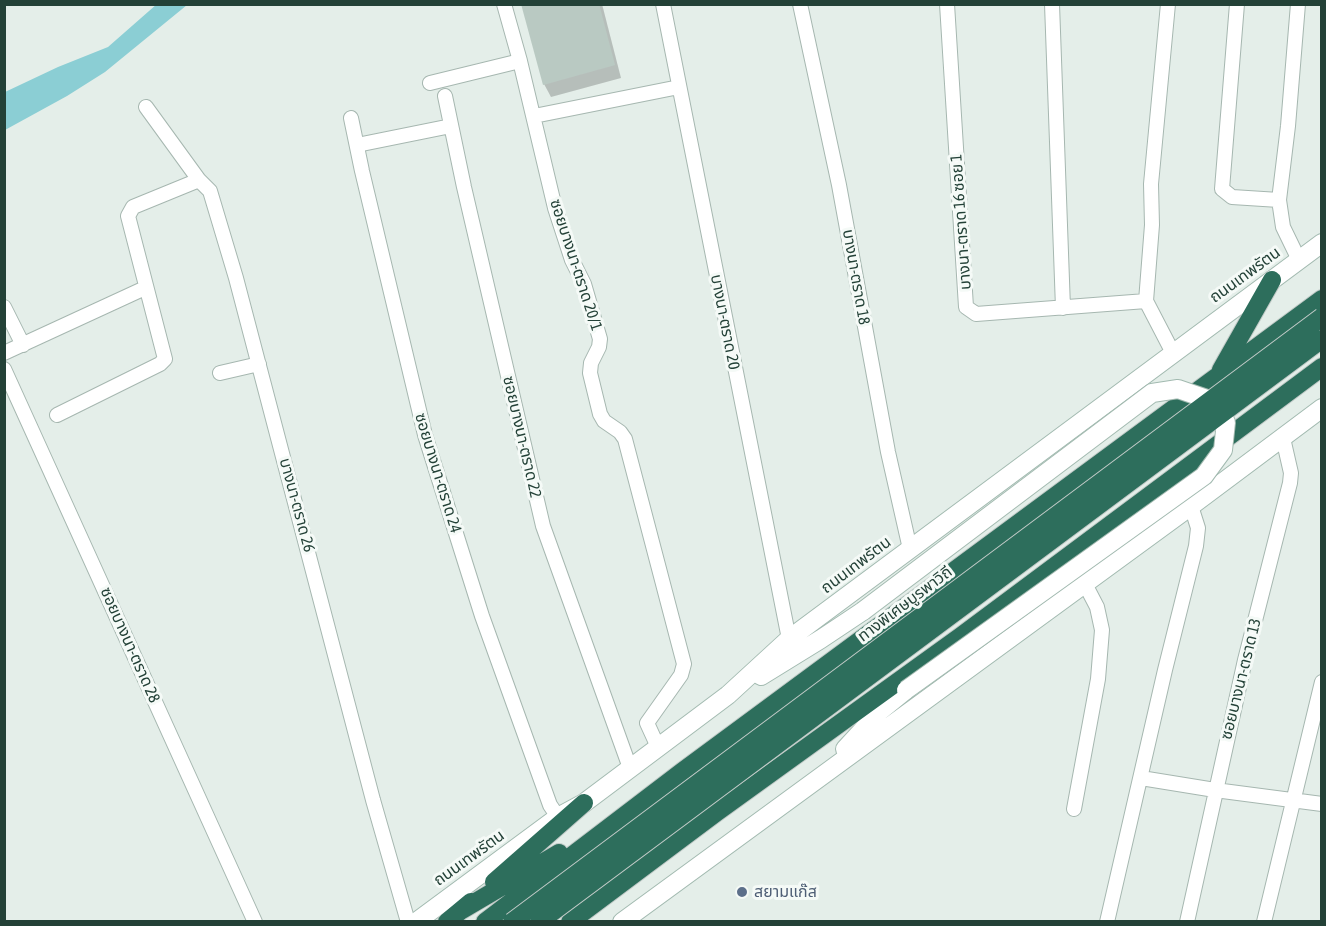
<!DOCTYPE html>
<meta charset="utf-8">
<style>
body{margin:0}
#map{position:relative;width:1326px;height:926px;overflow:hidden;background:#e4eee9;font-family:"Asap Condensed",sans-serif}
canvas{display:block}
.frame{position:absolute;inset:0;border:6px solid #234137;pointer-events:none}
</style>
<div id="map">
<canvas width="1326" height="926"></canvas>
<div class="frame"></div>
</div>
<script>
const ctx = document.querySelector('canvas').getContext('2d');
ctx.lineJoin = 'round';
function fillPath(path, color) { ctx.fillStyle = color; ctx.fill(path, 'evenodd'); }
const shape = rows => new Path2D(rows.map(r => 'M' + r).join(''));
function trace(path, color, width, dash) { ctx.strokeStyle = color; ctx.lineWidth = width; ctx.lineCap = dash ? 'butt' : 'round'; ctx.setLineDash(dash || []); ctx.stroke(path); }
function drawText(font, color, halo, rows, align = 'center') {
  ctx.font = font + ' "Asap Condensed","Noto Sans Thai",sans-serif'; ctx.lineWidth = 6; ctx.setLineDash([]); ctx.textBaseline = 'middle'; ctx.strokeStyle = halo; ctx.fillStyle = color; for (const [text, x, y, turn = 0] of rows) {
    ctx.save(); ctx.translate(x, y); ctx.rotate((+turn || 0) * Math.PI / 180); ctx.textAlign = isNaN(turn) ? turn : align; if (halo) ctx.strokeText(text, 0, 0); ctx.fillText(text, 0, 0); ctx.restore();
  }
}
fillPath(shape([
 [157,4,187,5,105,72,67,96,5,130,5,92,58,67,108,47]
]), '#8bced4');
fillPath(shape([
 [523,4,602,4,621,78,551,97,544,84]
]), '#0003');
fillPath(shape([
 [521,4,599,4,615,65,543,85]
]), '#b9c9c2');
const street = shape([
 [504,4,520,61,555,208,572,260,584,284,600,339,599,347,591,363,590,373,600,414,604,421,620,432,625,439,684,664,681,675,647,723,658,747],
 [663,4,789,639],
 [800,4,839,185,888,452,910,549],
 [947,4,966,307,976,314,1146,301],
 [1052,4,1063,308],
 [1168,4,1151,184,1152,225,1146,301,1173,353],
 [1237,4,1222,189,1232,197,1279,200],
 [1298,4,1288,126,1279,200,1283,227,1299,260],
 [430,83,520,61],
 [445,96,464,187,543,526,630,768],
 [146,107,199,180,210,191,236,278,373,800,408,922],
 [534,116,679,87],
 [351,118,362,171,425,435,482,616,550,805,558,817],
 [357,145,451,126],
 [4,307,23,345],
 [4,353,145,288],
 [4,369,255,922],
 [220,373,259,364],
 [57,415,160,364,165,359,128,216,133,207,199,180],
 [1141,778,1215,790,1322,804],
 [1074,809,1098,679,1102,630,1097,607,1085,584],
 [1107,922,1165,670,1196,546,1198,528,1191,506],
 [1187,922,1245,660,1290,483,1291,473,1283,438],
 [1264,922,1322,682]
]);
const secondary = shape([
 [761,676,821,639,863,611],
 [845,749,880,711,906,690],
 [416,922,558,817,584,803,728,695,789,639,1322,243],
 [622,922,1191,506,1322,408]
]);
const highway = shape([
 [1221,370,1272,280],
 [494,882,584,803],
 [462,910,559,853],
 [447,922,471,902],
 [485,922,683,771,1322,299],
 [570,922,717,812,961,636,1322,367]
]);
trace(street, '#a6b7b0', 16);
trace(secondary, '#a2bab0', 20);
trace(highway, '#c1cac7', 20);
trace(street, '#fff', 14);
trace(secondary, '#fff', 18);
trace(highway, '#2d6e5c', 18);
const secondaryBridge = shape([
 [863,611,1152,393,1178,389,1207,399,1226,422,1223,450,1204,476,906,690]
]);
const highwayBridge = shape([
 [512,922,1322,317],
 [539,922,1322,339]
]);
trace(secondaryBridge, '#a2bab0', 20, []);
trace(highwayBridge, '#c1cac7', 20, []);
trace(secondaryBridge, '#fff', 18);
trace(highwayBridge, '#2d6e5c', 18);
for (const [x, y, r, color] of [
 [742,892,6,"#5c6f8a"]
]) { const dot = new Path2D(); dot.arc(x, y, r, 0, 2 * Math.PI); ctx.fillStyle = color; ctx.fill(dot); trace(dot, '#f5faf7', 2); }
drawText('16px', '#234137', '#f5faf7', [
 ["บางนา-ตราด 16 ซอย 1",961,222,-94],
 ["ซอยบางนา-ตราด 20/1",576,265,72],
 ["ถนนเทพรัตน",1245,275,-36],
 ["บางนา-ตราด 18",856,277,80],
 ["บางนา-ตราด 20",725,322,79],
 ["ซอยบางนา-ตราด 22",522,437,77],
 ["ซอยบางนา-ตราด 24",438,473,73],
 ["บางนา-ตราด 26",297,505,75],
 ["ถนนเทพรัตน",856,565,-37],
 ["ทางพิเศษบูรพาวิถี",905,604,-37],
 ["ซอยบางนา-ตราด 28",130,645,66],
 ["ซอยบางนา-ตราด 13",1241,679,-76],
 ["ถนนเทพรัตน",469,858,-36]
]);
drawText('16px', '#4e5e75', '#f5faf7', [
 ["สยามแก๊ส",754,892]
], 'left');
</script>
